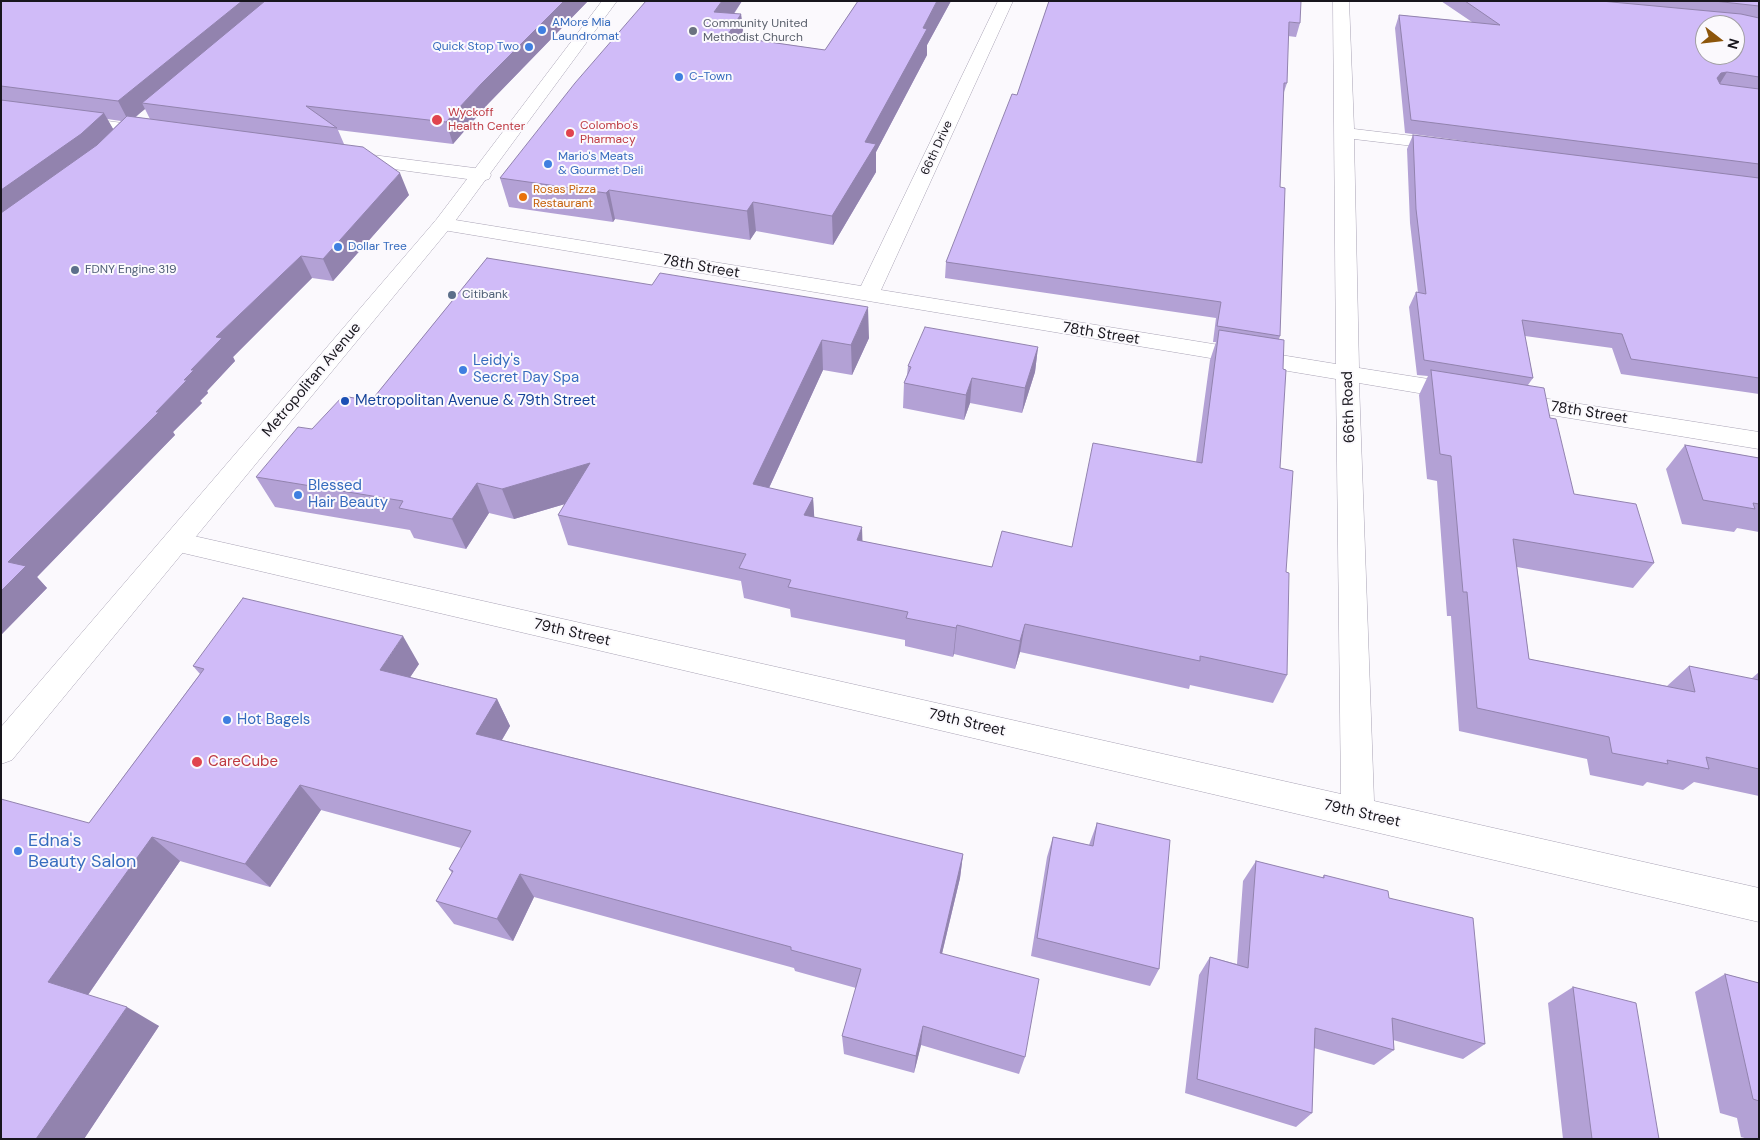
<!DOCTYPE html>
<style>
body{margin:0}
#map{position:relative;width:1760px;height:1140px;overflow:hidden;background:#fbf9fd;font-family:"DM Sans",sans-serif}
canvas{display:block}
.frame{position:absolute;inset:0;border:2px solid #18161d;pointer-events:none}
.north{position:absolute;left:1695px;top:15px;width:50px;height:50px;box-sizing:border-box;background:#fbf9fd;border:1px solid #a09ea3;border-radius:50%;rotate:106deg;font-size:14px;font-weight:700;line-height:20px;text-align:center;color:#18161d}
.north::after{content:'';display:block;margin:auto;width:18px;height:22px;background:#8d560b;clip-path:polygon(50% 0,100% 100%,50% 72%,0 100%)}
</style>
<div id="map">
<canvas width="1760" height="1140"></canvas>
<div class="frame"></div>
<div class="north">N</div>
</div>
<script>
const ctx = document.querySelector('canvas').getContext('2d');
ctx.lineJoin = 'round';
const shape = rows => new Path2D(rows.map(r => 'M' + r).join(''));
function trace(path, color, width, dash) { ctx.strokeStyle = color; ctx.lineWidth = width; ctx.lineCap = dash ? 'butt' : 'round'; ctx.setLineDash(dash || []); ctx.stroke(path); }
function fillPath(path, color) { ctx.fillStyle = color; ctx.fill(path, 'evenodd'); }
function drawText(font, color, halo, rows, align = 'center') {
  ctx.font = font + ' "DM Sans",sans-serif'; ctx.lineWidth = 4; ctx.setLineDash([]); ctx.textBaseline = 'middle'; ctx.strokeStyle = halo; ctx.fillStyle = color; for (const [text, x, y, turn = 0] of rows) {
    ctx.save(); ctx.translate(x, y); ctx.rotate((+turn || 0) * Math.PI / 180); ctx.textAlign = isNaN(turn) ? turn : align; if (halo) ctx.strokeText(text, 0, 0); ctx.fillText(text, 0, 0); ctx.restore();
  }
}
const street = shape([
 [998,1,1013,1,881,290,1336,364,1333,1,1349,1,1354,129,1447,140,1453,141,1456,145,1453,149,1447,150,1354,139,1359,368,1460,384,1468,387,1472,392,1468,397,1460,400,1359,383,1374,801,1759,888,1759,922,166,549,163,542,166,535,176,532,1341,794,1336,379,443,230,436,228,433,224,436,220,443,218,861,286,998,1],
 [1,107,153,127,159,128,162,132,159,136,153,137,1,117,1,107],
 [349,152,482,169,489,171,491,175,489,179,482,181,342,162,340,158,342,154,349,152],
 [1510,393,1759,432,1759,449,1502,407,1498,401,1502,395,1510,393]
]);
const secondary = shape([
 [602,1,617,1,450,228,12,760,1,764,1,727,436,220,602,1]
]);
trace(street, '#a9a3b5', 1);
trace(secondary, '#a9a3b5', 1);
fillPath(street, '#fff');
fillPath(secondary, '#fff');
fillPath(shape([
 [1,1,588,1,487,105,453,144,338,130,344,144,409,195,333,281,312,278,233,357,235,361,207,391,208,393,200,401,202,403,173,432,175,435,37,577,47,588,1,635],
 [145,109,150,119,136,117,140,113],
 [107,119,121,121,113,129],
 [646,1,742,1,734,14,741,14,744,38,825,50,858,1,951,1,927,45,927,55,876,152,876,172,833,245,756,231,750,240,615,219,613,222,509,207,500,178],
 [1049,1,1300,23,1296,37,1288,36,1287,83,1283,95,1280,187,1280,336,1279,339,1280,468,1286,572,1287,675,1273,703,1190,685,1189,689,1020,652,1015,669,954,654,953,657,905,646,905,640,791,617,790,609,744,598,741,581,568,545,558,515,565,504,514,519,489,513,466,549,414,538,410,530,275,507,256,477,312,429,371,401,487,258,869,338,852,375,823,370,769,488,813,498,814,517,862,541,992,567,1072,547,1196,462,1210,360,1216,342,1213,342,1216,318,945,278,946,262,1017,95],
 [1441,1,1759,1,1759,394,1621,374,1612,348,1525,336,1533,378,1528,385,1550,418,1574,494,1654,563,1633,588,1517,567,1529,659,1667,686,1689,666,1751,679,1759,672,1759,796,1694,782,1683,790,1647,782,1643,786,1590,775,1587,759,1459,731,1451,616,1447,616,1437,481,1427,479,1419,395,1428,376,1417,375,1409,307,1416,292,1418,293,1410,223,1407,149,1413,135,1547,152,1405,133,1395,28,1399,15,1472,22],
 [1038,347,1035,372,1022,413,970,403,964,420,903,408,904,383,907,375,908,366],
 [1685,445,1759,458,1759,532,1737,528,1734,532,1682,524,1666,469],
 [419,664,410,677,497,699,510,726,502,740,963,854,960,878,942,954,1025,1057,1019,1074,921,1045,914,1073,844,1054,842,1036,856,988,795,971,794,968,534,897,513,941,454,924,436,901,452,873,449,869,461,848,321,810,270,887,180,861,88,995,159,1026,84,1139,1,1139,89,823,200,674,193,666],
 [1097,823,1159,969,1150,986,1031,956,1047,857,1053,837,1089,845],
 [1256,861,1322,878,1324,875,1389,898,1485,1044,1463,1059,1393,1040,1394,1050,1374,1065,1314,1048,1312,1113,1296,1127,1185,1093,1199,975,1210,957,1237,964,1243,881],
 [1725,974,1759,983,1759,1139,1748,1139,1741,1137,1737,1118,1720,1113,1695,992],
 [1573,987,1659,1139,1563,1139,1548,1003]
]), '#b3a1d5');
fillPath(shape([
 [242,1,275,1,142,103,145,109,129,122,118,101],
 [564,1,588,1,487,105,453,144,446,122,481,84],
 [722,1,742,1,717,38,714,12],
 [937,1,951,1,927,45,927,55,876,152,876,172,833,245,832,216,865,142,923,28],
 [741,14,744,41,727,36],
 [1727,72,1719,85,1717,78,1721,73],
 [104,113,116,134,1,222,1,190],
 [400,173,409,195,333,281,323,259],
 [609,190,615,219,613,222,606,193],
 [753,202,756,231,750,240,747,211],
 [301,256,312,278,233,357,235,361,207,391,208,393,200,401,202,403,173,432,175,435,37,577,47,588,1,635,1,591,8,562,156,412,184,380,216,337],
 [868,307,869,338,852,375,851,345],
 [822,340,823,370,757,514,753,484],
 [1038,347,1035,372,1022,413,1025,388],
 [972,378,970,403,964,420,966,395],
 [590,463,599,494,514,519,502,489],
 [477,483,489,513,466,549,452,519],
 [813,498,815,528,804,515],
 [862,527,863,557,857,540],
 [1025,624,1020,652,1015,669,1020,641],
 [957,625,954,654,953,657,956,628],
 [403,636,419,664,397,697,380,670],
 [497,699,510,726,490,760,476,734],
 [300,785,321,810,270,887,245,864],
 [152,837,180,861,83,1002,48,982],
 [963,854,960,878,937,974,940,953],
 [520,874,534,897,513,941,497,919],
 [127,1007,159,1026,84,1139,36,1139],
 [923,1026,921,1045,914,1073,916,1056]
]), '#9283ae');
const building = shape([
 [1,1,242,1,118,101,1,86,1,1],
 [265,1,564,1,481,84,446,122,306,106,337,128,142,103,265,1],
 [646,1,722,1,714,12,741,14,727,36,825,50,858,1,937,1,923,28,927,29,865,142,876,144,832,216,753,202,747,211,609,190,606,193,500,178,575,83,646,1],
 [1049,1,1301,1,1300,23,1289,22,1287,83,1284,83,1280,187,1285,188,1280,336,1217,326,1221,302,946,262,1012,94,1017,95,1049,1],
 [1465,1,1601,1,1741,14,1759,18,1759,77,1727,72,1721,73,1717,78,1720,84,1759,89,1759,164,1411,120,1399,15,1500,25,1465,1],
 [1705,25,1735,25,1735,55,1705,55,1705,25],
 [1714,1,1759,1,1759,6,1714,1],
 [1,100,104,113,81,134,1,190,1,100],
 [127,116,363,147,400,173,323,259,301,256,216,337,222,338,191,370,194,370,184,380,187,380,156,412,159,412,8,562,26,566,1,591,1,213,97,145,127,116],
 [1413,135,1759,178,1759,378,1631,359,1622,334,1522,320,1533,378,1424,360,1416,292,1426,294,1416,209,1413,135],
 [487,258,652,285,660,273,868,307,851,345,822,340,753,484,813,498,804,515,862,527,857,540,992,567,1002,531,1072,547,1093,443,1202,463,1219,330,1284,340,1283,369,1286,370,1280,468,1293,471,1286,572,1289,573,1287,675,1200,656,1200,661,1025,624,1020,641,957,625,956,628,906,618,908,612,788,587,791,580,739,568,746,554,558,515,590,463,502,489,477,483,452,519,399,508,403,501,256,477,298,427,312,429,343,396,371,401,487,258],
 [925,327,1038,347,1025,388,972,378,966,395,904,383,911,367,908,366,925,327],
 [1431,370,1544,388,1550,418,1556,419,1574,494,1636,504,1654,563,1513,539,1529,659,1695,692,1689,666,1759,680,1759,769,1706,757,1709,769,1667,760,1668,764,1612,753,1609,737,1477,708,1467,592,1463,592,1451,456,1440,454,1431,370],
 [1685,445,1759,458,1759,504,1753,503,1755,509,1703,500,1685,445],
 [243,598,403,636,380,670,497,699,476,734,963,854,940,953,1039,979,1025,1057,923,1026,916,1056,842,1036,861,969,791,950,791,947,520,874,497,919,436,901,453,871,449,869,471,831,300,785,245,864,152,837,48,982,127,1007,36,1139,1,1139,1,799,89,823,204,669,193,666,243,598],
 [1097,823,1170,840,1159,969,1037,938,1053,837,1093,846,1097,823],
 [1256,861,1324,878,1324,875,1388,891,1389,898,1473,918,1485,1044,1392,1018,1394,1050,1315,1028,1312,1113,1197,1079,1210,957,1248,968,1256,861],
 [1725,974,1759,983,1759,1101,1753,1099,1725,974],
 [1573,987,1636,1003,1659,1139,1592,1139,1573,987]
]);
fillPath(building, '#d0bbf8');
trace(building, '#9283ae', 1);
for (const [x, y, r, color] of [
 [542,30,5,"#3f7fe0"],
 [693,31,5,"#6b7280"],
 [529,47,5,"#3f7fe0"],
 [679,77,5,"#3f7fe0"],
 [437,120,6,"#e0444e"],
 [570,133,5,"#e0444e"],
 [548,164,5,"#3f7fe0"],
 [523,197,5,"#e8710a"],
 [338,247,5,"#3f7fe0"],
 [75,270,5,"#5c6f8a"],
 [452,295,5,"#5c6f8a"],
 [463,370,5,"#3f7fe0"],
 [345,401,5,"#1a4fb4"],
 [298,495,5,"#3f7fe0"],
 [227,720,5,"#3f7fe0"],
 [197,762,6,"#e0444e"],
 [18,851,5,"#3f7fe0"]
]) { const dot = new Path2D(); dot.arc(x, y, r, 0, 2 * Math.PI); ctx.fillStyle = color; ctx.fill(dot); trace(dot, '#fbf9fd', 2); }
drawText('12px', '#366cbe', '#fbf9fd', [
 ["AMore Mia",552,23],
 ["Laundromat",552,37],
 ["Quick Stop Two",519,47,"right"],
 ["C-Town",689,77],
 ["Mario's Meats",558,157],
 ["& Gourmet Deli",558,171],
 ["Dollar Tree",348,247]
], 'left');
drawText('12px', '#5b616d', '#fbf9fd', [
 ["Community United",703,24],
 ["Methodist Church",703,38]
], 'left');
drawText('12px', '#be3a42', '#fbf9fd', [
 ["Wyckoff",448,113],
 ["Health Center",448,127],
 ["Colombo's",580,126],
 ["Pharmacy",580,140]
], 'left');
drawText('12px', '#18161d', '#fbf9fd', [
 ["66th Drive",937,148,-65]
]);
drawText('12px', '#c56008', '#fbf9fd', [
 ["Rosas Pizza",533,190],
 ["Restaurant",533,204]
], 'left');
drawText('12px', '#4e5e75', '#fbf9fd', [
 ["FDNY Engine 319",85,270],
 ["Citibank",462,295]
], 'left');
drawText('15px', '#18161d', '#fbf9fd', [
 ["78th Street",701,267,10],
 ["78th Street",1101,334,9],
 ["Metropolitan Avenue",312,380,-50],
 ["66th Road",1349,407,-92],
 ["78th Street",1589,413,9],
 ["79th Street",572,633,13],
 ["79th Street",967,723,13],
 ["79th Street",1362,814,13]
]);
drawText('15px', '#366cbe', '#fbf9fd', [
 ["Leidy's",473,361],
 ["Secret Day Spa",473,378],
 ["Blessed",308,486],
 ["Hair Beauty",308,503],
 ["Hot Bagels",237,720]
], 'left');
drawText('15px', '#164399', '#fbf9fd', [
 ["Metropolitan Avenue & 79th Street",355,401]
], 'left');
drawText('15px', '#be3a42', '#fbf9fd', [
 ["CareCube",208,762]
], 'left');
drawText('18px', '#366cbe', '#fbf9fd', [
 ["Edna's",28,841],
 ["Beauty Salon",28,862]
], 'left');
</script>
